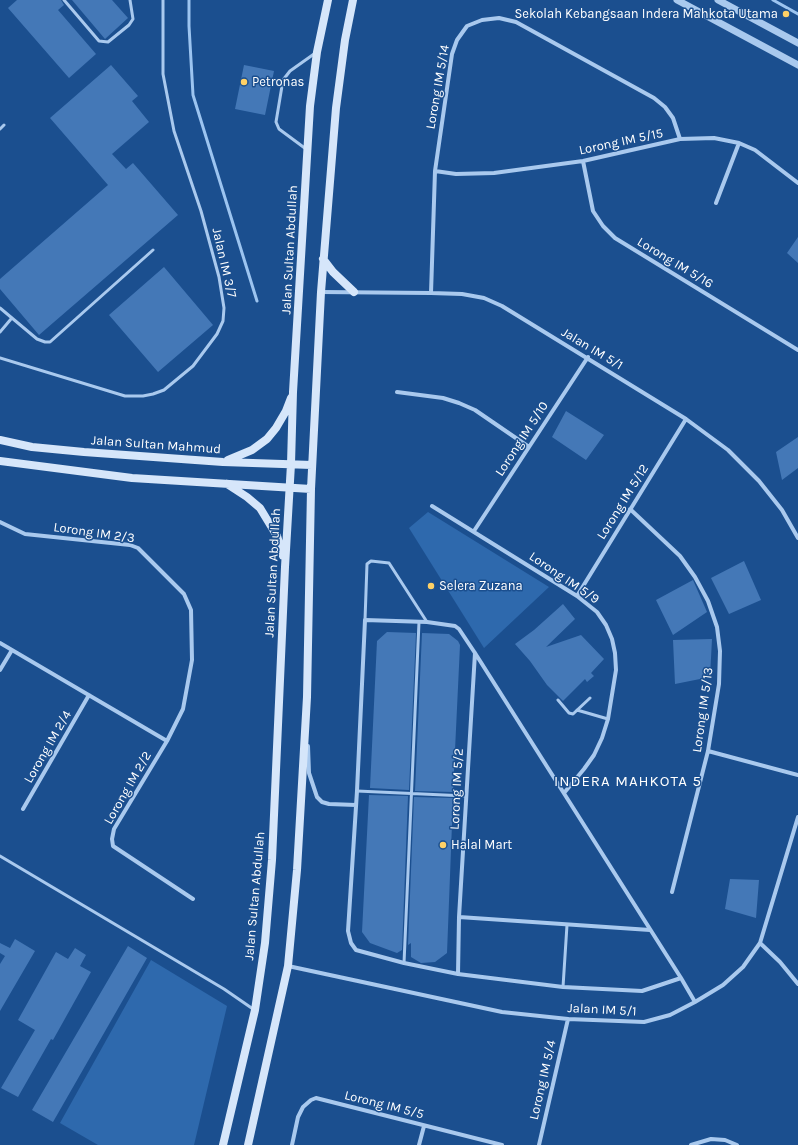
<!DOCTYPE html>
<style>
body{margin:0}
canvas{display:block;background:#1b4f8f}
</style>
<canvas width="798" height="1145"></canvas>
<script>
const ctx = document.querySelector('canvas').getContext('2d');
ctx.lineJoin = 'round';
function fillPath(path, color) { ctx.fillStyle = color; ctx.fill(path, 'evenodd'); }
const shape = rows => new Path2D(rows.map(r => 'M' + r).join(''));
function trace(path, color, width, dash) { ctx.strokeStyle = color; ctx.lineWidth = width; ctx.lineCap = dash ? 'butt' : 'round'; ctx.setLineDash(dash || []); ctx.stroke(path); }
function drawText(font, color, halo, rows, align = 'center') {
  ctx.font = font + ' Karla,sans-serif'; ctx.lineWidth = 3; ctx.setLineDash([]); ctx.textBaseline = 'middle'; ctx.strokeStyle = halo; ctx.fillStyle = color; for (const [text, x, y, turn = 0] of rows) {
    ctx.save(); ctx.translate(x, y); ctx.rotate((+turn || 0) * Math.PI / 180); ctx.textAlign = isNaN(turn) ? turn : align; if (halo) ctx.strokeText(text, 0, 0); ctx.fillText(text, 0, 0); ctx.restore();
  }
}
fillPath(shape([
 [428,512,549,587,484,648,409,528],
 [151,960,227,1006,194,1145,98,1145,60,1123]
]), '#2e69ad');
trace(shape([
 [189,0,189,26,193,95,257,301],
 [773,0,798,14]
]), '#9cc4f0', 3);
fillPath(shape([
 [17,0,61,0,64,5,58,10,96,54,69,78,8,8],
 [72,0,112,0,128,18,105,39],
 [111,65,138,96,132,101,149,122,112,154,126,169,133,163,178,215,39,335,0,289,0,279,108,185,50,118],
 [244,65,274,71,265,115,235,109],
 [798,237,798,263,787,253],
 [164,267,213,325,158,372,109,315],
 [566,411,604,435,586,460,552,437],
 [798,437,798,468,782,480,776,452],
 [744,561,761,600,729,614,711,578],
 [693,580,707,612,673,635,656,600],
 [563,604,575,619,546,647,581,635,604,659,591,673,594,676,587,682,585,679,563,701,547,685,530,661,515,644,534,630],
 [387,632,416,633,409,790,370,788,377,641],
 [422,633,449,634,458,641,460,645,453,792,415,791],
 [712,639,710,677,675,684,673,640],
 [369,795,408,796,402,950,397,953,370,943,362,932],
 [414,797,453,798,447,953,435,962,421,963,411,957,411,943,408,945],
 [730,879,759,880,756,918,725,909],
 [15,939,35,951,0,1011,0,964,5,956,0,953,0,943,10,948],
 [128,946,147,958,53,1122,32,1110],
 [75,948,86,955,80,966,91,972,53,1040,51,1039,18,1097,1,1088,35,1030,18,1020,56,952,68,959]
]), '#4478b7');
trace(shape([
 [64,0,99,41,108,42,129,25,133,19,130,0],
 [0,129,4,125],
 [306,149,279,129,276,122,283,80,290,71,314,54],
 [0,308,37,339,45,342,50,342,153,250],
 [0,332,11,319],
 [0,358,125,396,143,396,153,394,164,390,193,366,217,334,223,321,224,308,219,277,201,211,174,131,163,74,163,0],
 [365,620,367,564,371,561,389,563,427,622],
 [558,700,569,713,573,714,590,698],
 [577,710,608,719],
 [357,791,466,796],
 [0,856,224,989,253,1009],
 [404,963,419,622],
 [563,987,567,925]
]), '#a9c9ee', 3);
trace(shape([
 [583,161,593,211,603,226,615,238,798,350],
 [435,171,456,174,494,173,583,161,680,139,714,138,739,143,755,150,798,183],
 [716,203,739,143],
 [321,292,431,293,462,294,484,298,502,306,686,419,728,450,759,481,782,510,798,538],
 [431,293,435,171,452,54,457,40,467,26,482,20,499,18,516,22,654,98,665,107,673,118,680,139],
 [397,392,443,398,459,403,475,410,529,447],
 [432,506,577,596,597,612,606,625,612,639,615,653,616,670,608,719,602,738,594,755,584,769,564,793],
 [630,509,680,556,695,577,708,601,717,627,720,651,719,684,708,751,672,892],
 [0,522,25,534,130,545,138,548,184,594,191,610,192,660,183,709,167,741,114,829,112,839,113,846,193,899],
 [474,531,588,357],
 [577,596,686,419],
 [0,643,167,741],
 [0,670,12,650],
 [308,746,309,773,317,797,322,802,329,804,356,805],
 [708,751,798,775],
 [23,809,89,695],
 [459,917,650,930],
 [760,943,780,962,798,984],
 [288,966,502,1012,568,1019,644,1022,670,1015,695,1002,723,985,743,967,760,943,798,817],
 [458,974,459,917,475,653],
 [681,978,642,991,563,987,458,974,404,963,356,950,351,943,348,931,357,791,365,620,427,622,455,626,459,629,475,653,681,978,695,1002],
 [292,1145,298,1117,303,1107,311,1100,316,1098,502,1145],
 [419,1145,424,1126],
 [539,1145,568,1019],
 [691,1145,711,1139,725,1140,737,1145]
]), '#a9c9ee', 4);
trace(shape([
 [677,0,798,65],
 [718,0,798,43]
]), '#a9c9ee', 7);
trace(shape([
 [323,259,333,272,354,292],
 [0,440,32,447,84,452,223,462,312,465],
 [228,460,252,450,267,439,276,428,286,411,291,398],
 [0,461,132,478,311,489],
 [227,484,247,497,260,508,277,536,283,556],
 [223,1145,255,1010,265,943,272,860,285,567,291,464,293,392,310,106,317,52,328,0],
 [248,1145,288,966,297,870,307,697,311,489,321,292,336,108,345,40,353,0]
]), '#d6e6fa', 8);
for (const [x, y, r, color] of [
 [786,14,4,"#ffd166"],
 [244,82,4,"#ffd166"],
 [431,586,4,"#ffd166"],
 [443,845,4,"#ffd166"]
]) { const dot = new Path2D(); dot.arc(x, y, r, 0, 2 * Math.PI); ctx.fillStyle = color; ctx.fill(dot); trace(dot, '#1b4f8f', 1.5); }
drawText('13px', '#fff', '#1b4f8f', [
 ["Sekolah Kebangsaan Indera Mahkota Utama",778,14,"right"],
 ["Petronas",252,82],
 ["Selera Zuzana",439,586],
 ["Halal Mart",451,845]
], 'left');
drawText('13px', '#fff', '#1b4f8f', [
 ["Lorong IM 5/14",438,87,-80],
 ["Lorong IM 5/15",621,142,-12],
 ["Jalan Sultan Abdullah",290,250,-87],
 ["Jalan IM 3/7",224,263,77],
 ["Lorong IM 5/16",675,263,31],
 ["Jalan IM 5/1",592,349,31],
 ["Lorong IM 5/10",522,439,-57],
 ["Jalan Sultan Mahmud",156,445,4],
 ["Lorong IM 5/12",623,502,-58],
 ["Lorong IM 2/3",94,533,8],
 ["Jalan Sultan Abdullah",273,573,-87],
 ["Lorong IM 5/9",564,578,34],
 ["Lorong IM 5/13",703,710,-82],
 ["Lorong IM 2/4",48,747,-60],
 ["Lorong IM 2/2",128,788,-60],
 ["Lorong IM 5/2",457,789,-87],
 ["Jalan Sultan Abdullah",255,896,-85],
 ["Jalan IM 5/1",602,1010,3],
 ["Lorong IM 5/4",543,1080,-77],
 ["Lorong IM 5/5",384,1105,14]
]);
ctx.letterSpacing = '1px';
drawText('15px', '#fff', '#1b4f8f', [
 ["INDERA MAHKOTA 5",628,782]
]);
ctx.letterSpacing = '0px';
</script>
